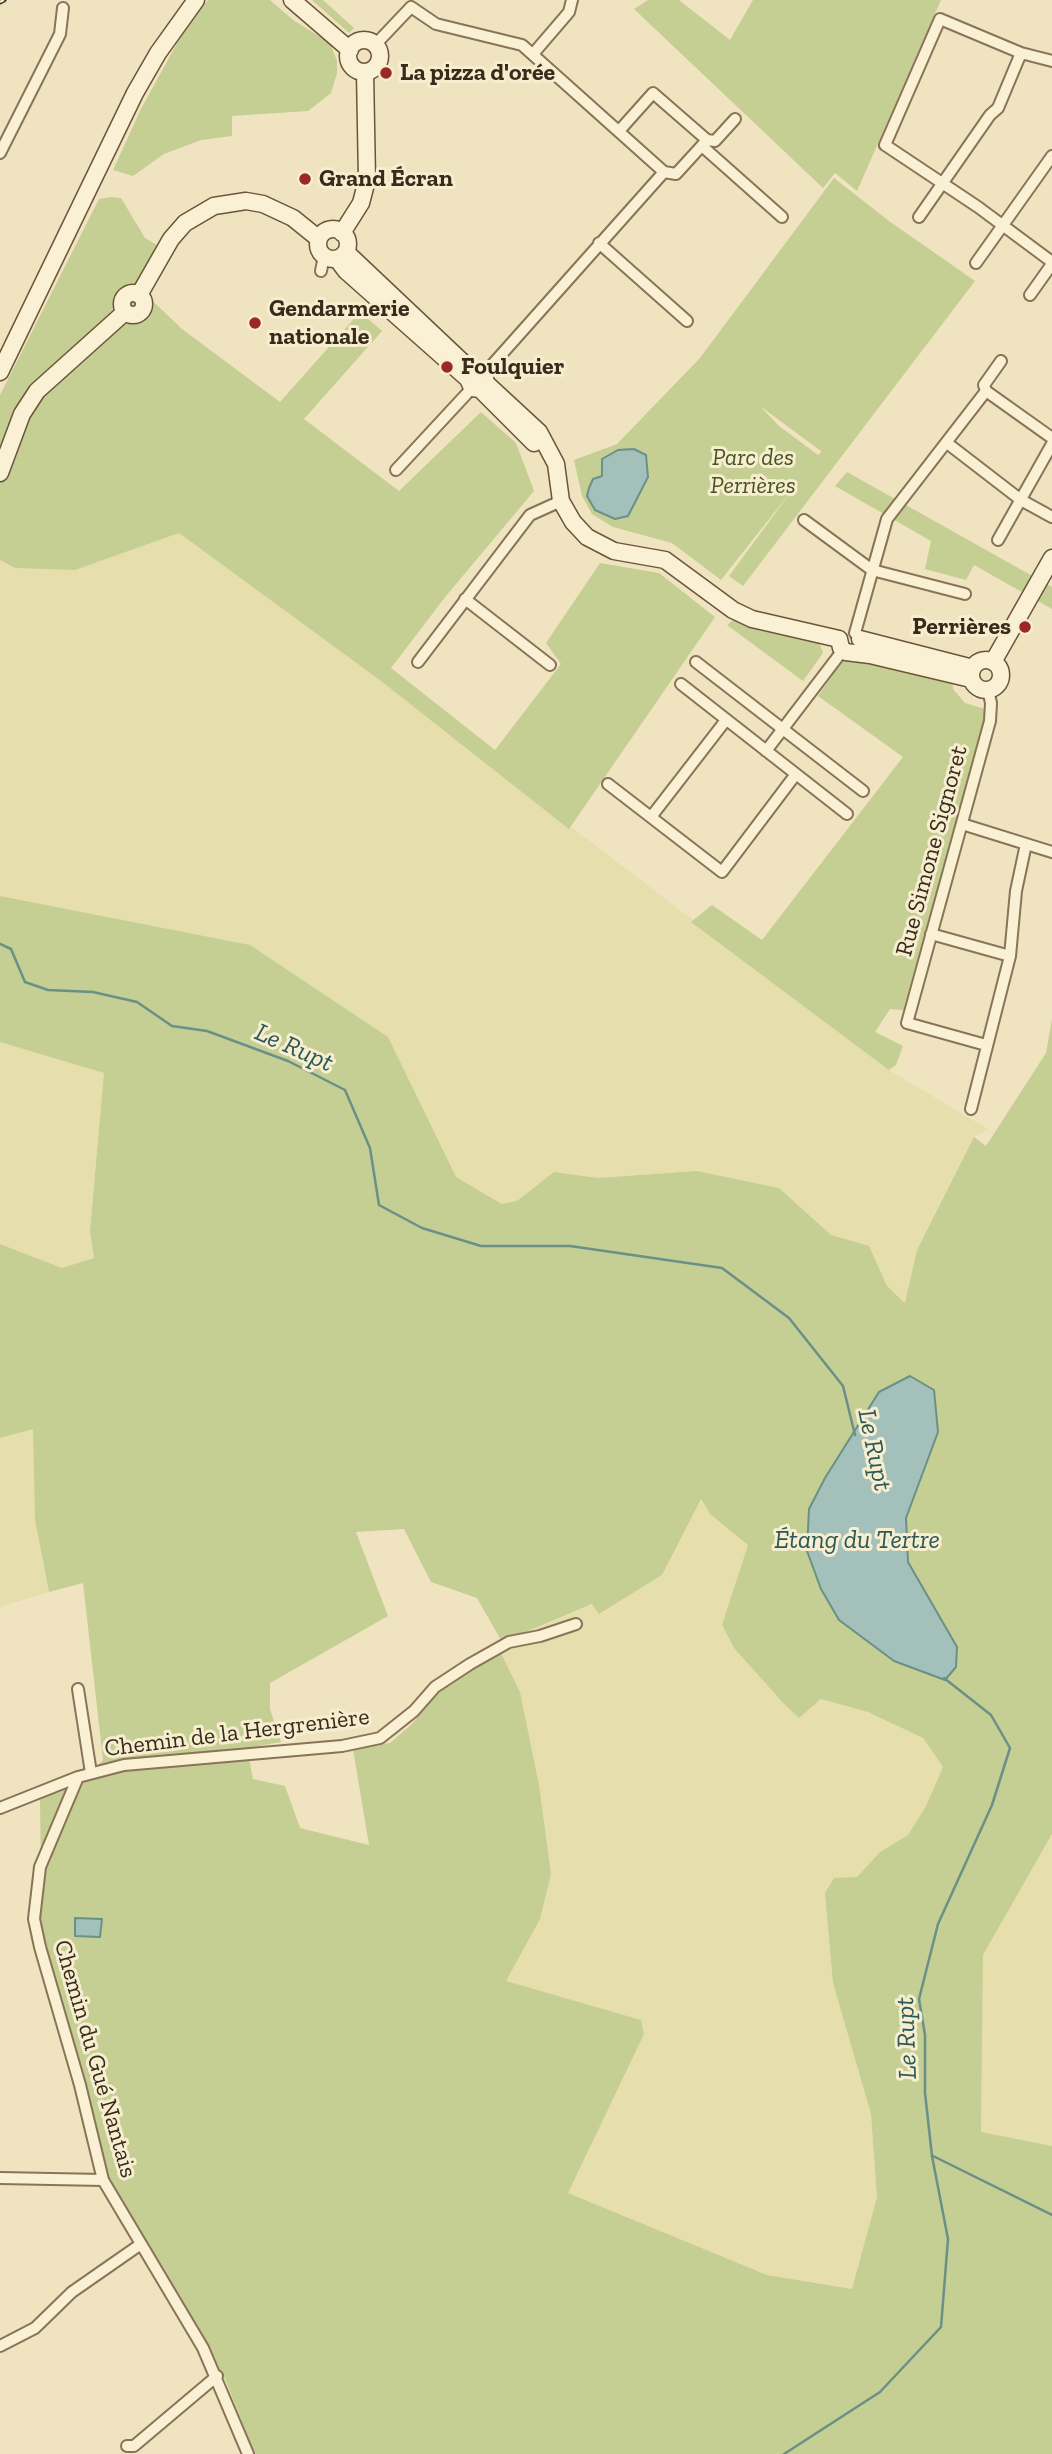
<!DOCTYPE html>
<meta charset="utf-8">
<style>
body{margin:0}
canvas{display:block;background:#f0e3c0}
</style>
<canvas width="1052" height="2454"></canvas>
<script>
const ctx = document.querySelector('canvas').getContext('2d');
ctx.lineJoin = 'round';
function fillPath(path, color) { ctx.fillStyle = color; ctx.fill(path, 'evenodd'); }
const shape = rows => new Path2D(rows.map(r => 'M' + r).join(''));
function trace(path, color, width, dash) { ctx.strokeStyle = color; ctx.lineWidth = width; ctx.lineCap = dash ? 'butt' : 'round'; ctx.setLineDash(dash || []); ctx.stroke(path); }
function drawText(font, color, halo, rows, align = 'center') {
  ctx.font = font + ' "Zilla Slab",serif'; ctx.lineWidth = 6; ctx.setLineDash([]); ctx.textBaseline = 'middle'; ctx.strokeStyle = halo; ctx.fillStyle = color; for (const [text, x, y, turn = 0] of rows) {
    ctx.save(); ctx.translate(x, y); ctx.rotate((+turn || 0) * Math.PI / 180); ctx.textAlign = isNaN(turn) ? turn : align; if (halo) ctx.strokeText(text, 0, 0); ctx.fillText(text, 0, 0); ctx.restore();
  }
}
fillPath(shape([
 [179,533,374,676,889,1070,988,1129,974,1137,917,1250,906,1303,887,1286,869,1247,831,1235,779,1188,697,1171,598,1178,554,1172,517,1201,503,1204,456,1177,434,1134,250,945,0,896,0,560,16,568,75,570],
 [0,1042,105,1073,90,1231,94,1258,62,1268,0,1244],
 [33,1428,35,1520,49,1592,0,1607,0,1438],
 [700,1499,710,1514,748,1545,722,1625,734,1648,784,1704,799,1718,821,1699,868,1712,923,1738,943,1767,926,1806,908,1835,880,1852,857,1877,833,1983,871,2114,877,2197,852,2289,767,2275,568,2193,644,2034,640,2020,505,1981,540,1919,551,1874,539,1785,520,1692,497,1645,593,1604,600,1614,662,1575],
 [1052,1834,1052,2146,981,2133,983,1955]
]), '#e6dfad');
fillPath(shape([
 [208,0,270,0,293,20,330,43,337,61,337,73,331,93,308,111,232,116,232,136,201,140,164,154,133,176,113,170,141,109,187,25],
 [312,0,323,0,354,28,349,33],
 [648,0,679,0,730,40,753,0,941,0,857,191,835,173,823,188,634,9],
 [834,178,889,221,975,281,743,586,729,576,793,489,721,580,672,543,613,527,592,514,582,496,574,460,617,444,700,358],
 [760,406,821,451,821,452,818,455,779,426],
 [111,197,121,198,145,238,162,248,139,288,182,329,280,402,360,312,382,331,304,419,399,491,481,412,516,443,534,491,446,596,391,668,495,750,561,664,546,643,600,563,659,573,715,617,569,829,381,681,179,533,75,570,15,568,0,560,0,395,99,199],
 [847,472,1052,587,1052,609,974,565,966,580,925,569,931,541,835,486],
 [733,620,761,631,820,644,823,653,803,681,727,625],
 [860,656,952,680,953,689,965,703,988,710,903,1010,890,1009,875,1032,903,1046,896,1065,889,1070,691,922,712,905,762,940,903,757,818,696,843,660],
 [0,896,250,945,388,1037,456,1177,502,1204,517,1201,554,1172,598,1178,697,1171,779,1188,831,1235,869,1246,887,1286,905,1303,917,1250,974,1137,986,1146,1046,1053,1052,1019,1052,1834,983,1955,981,2132,1052,2146,1052,2454,255,2454,225,2379,108,2179,86,2083,43,1942,38,1905,41,1874,40,1798,84,1779,103,1760,83,1583,49,1592,35,1520,33,1429,0,1438,0,1244,62,1268,94,1258,90,1231,104,1073,0,1042],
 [701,1499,710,1514,748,1545,722,1625,734,1648,784,1704,799,1718,821,1699,868,1712,923,1738,943,1767,926,1806,908,1835,880,1852,857,1877,834,1878,825,1893,833,1983,871,2114,877,2197,852,2289,767,2275,568,2193,644,2034,641,2020,506,1981,540,1919,551,1874,539,1785,520,1692,497,1645,434,1697,412,1724,390,1743,353,1749,369,1845,300,1828,285,1786,253,1779,247,1748,281,1742,270,1709,270,1683,388,1616,356,1532,404,1529,431,1582,477,1598,502,1642,592,1604,599,1614,662,1575]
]), '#c5ce93');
const water = shape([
 [634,449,646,455,648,477,628,516,615,519,595,510,587,496,589,488,593,479,602,476,602,459,618,450,634,449],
 [910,1376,934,1390,938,1432,906,1518,908,1562,957,1647,956,1667,945,1680,894,1661,839,1620,821,1589,807,1551,809,1509,825,1478,879,1392,910,1376],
 [75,1918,102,1919,100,1937,75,1936,75,1918]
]);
fillPath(water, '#a3c1ba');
trace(water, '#6a9088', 2);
trace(shape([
 [0,944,11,949,25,982,48,990,93,992,137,1002,172,1026,207,1031,288,1061,345,1090,370,1148,379,1205,422,1228,481,1246,570,1246,722,1268,789,1318,843,1386,855,1435],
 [933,2156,1052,2215],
 [784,2454,880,2392,941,2327,948,2239,932,2156,925,2093,925,2035,919,1999,938,1924,992,1805,1010,1748,991,1715,944,1678]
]), '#6a9088', 2.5);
const street = shape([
 [375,45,411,7,436,24,522,45,664,172,484,374],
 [533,54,569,12,572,0],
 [1052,61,1021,53,940,19,885,145,978,207,1052,262],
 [619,131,653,93,707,140],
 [702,146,782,217],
 [0,153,60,34,63,8],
 [664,172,676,174,707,140,715,141,735,119],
 [919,217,990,115,998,108,1021,53],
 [599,243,687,321],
 [976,263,1052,156],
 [321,271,324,256],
 [1030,295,1052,264],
 [986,391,1052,438],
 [986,391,984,385,1001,361],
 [947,443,1021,500,1052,517],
 [396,470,472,388],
 [804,520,872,570,965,594],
 [998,540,1052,444],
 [465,599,550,665],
 [855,633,887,519,986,391],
 [418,662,530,515,561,501],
 [696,662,863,791],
 [681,684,847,814],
 [766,751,843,650],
 [608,784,722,872,796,774],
 [651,817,726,720],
 [962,824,1052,852],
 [931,934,1010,956],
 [986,1045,907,1023,990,721,991,703,988,690],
 [971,1109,1010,956,1016,891,1026,844],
 [78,1689,91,1773],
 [78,1777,40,1867,34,1919,40,1947,80,2085,103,2180,203,2348,248,2454],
 [0,1808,78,1777,124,1765,342,1746,380,1738,414,1711,435,1687,470,1664,509,1642,540,1636,576,1624],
 [0,2178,103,2180],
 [0,2346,35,2328,72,2292,141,2244],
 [127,2446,134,2446,217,2376]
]);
const secondary = shape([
 [292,0,350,50],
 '348 56a16 16 0 1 1 32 0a16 16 0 1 1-32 0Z',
 '318 244a15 15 0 1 1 30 0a15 15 0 1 1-30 0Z',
 [342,233,361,203,367,180,365,72],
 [346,252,473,372,484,374,486,383,539,432,556,464,561,501,573,522,587,537,614,551,665,560,733,610,752,619,839,639],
 [337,259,346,271,468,379,472,388,480,389,534,443],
 '122 304a11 11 0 1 1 22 0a11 11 0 1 1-22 0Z',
 [139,295,171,239,185,223,214,206,246,201,263,204,293,218,319,239],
 [0,372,135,93,158,53,196,0],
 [0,473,22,414,37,391,125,312],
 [839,639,841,648,846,652,870,655,971,679],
 [860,639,973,668],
 '971 675a15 15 0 1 1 30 0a15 15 0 1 1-30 0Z',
 [993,662,1052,558]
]);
trace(street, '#897457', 14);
trace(secondary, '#6b553a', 19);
trace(street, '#faf0d3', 10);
trace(secondary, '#faf0d3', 16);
const rail = shape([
 [0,2,4,0]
]);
trace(rail, '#382b1c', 5);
trace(rail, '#f7edcf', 2.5, [8]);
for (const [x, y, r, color] of [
 [386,73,7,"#9b2824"],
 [305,179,7,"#9b2824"],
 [255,323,7,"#9b2824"],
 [447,367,7,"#9b2824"],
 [1025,627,7,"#9b2824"]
]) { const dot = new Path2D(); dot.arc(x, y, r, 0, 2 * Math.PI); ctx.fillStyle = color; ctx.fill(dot); trace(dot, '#f7edcf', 2.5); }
drawText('bold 24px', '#382b1c', '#f7edcf', [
 ["La pizza d'orée",400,73],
 ["Grand Écran",319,179],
 ["Gendarmerie",269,309],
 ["nationale",269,337],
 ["Foulquier",461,367],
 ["Perrières",1011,627,"right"]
], 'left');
drawText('italic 24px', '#465622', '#f7edcf', [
 ["Parc des",753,458],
 ["Perrières",753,486]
]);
drawText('24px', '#382b1c', '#f7edcf', [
 ["Rue Simone Signoret",932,851,-75],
 ["Chemin de la Hergrenière",237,1733,-7],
 ["Chemin du Gué Nantais",95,2059,74]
]);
drawText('italic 26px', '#2b5958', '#f7edcf', [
 ["Le Rupt",294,1048,24],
 ["Le Rupt",874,1450,78],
 ["Étang du Tertre",857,1541],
 ["Le Rupt",907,2038,-92]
]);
</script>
